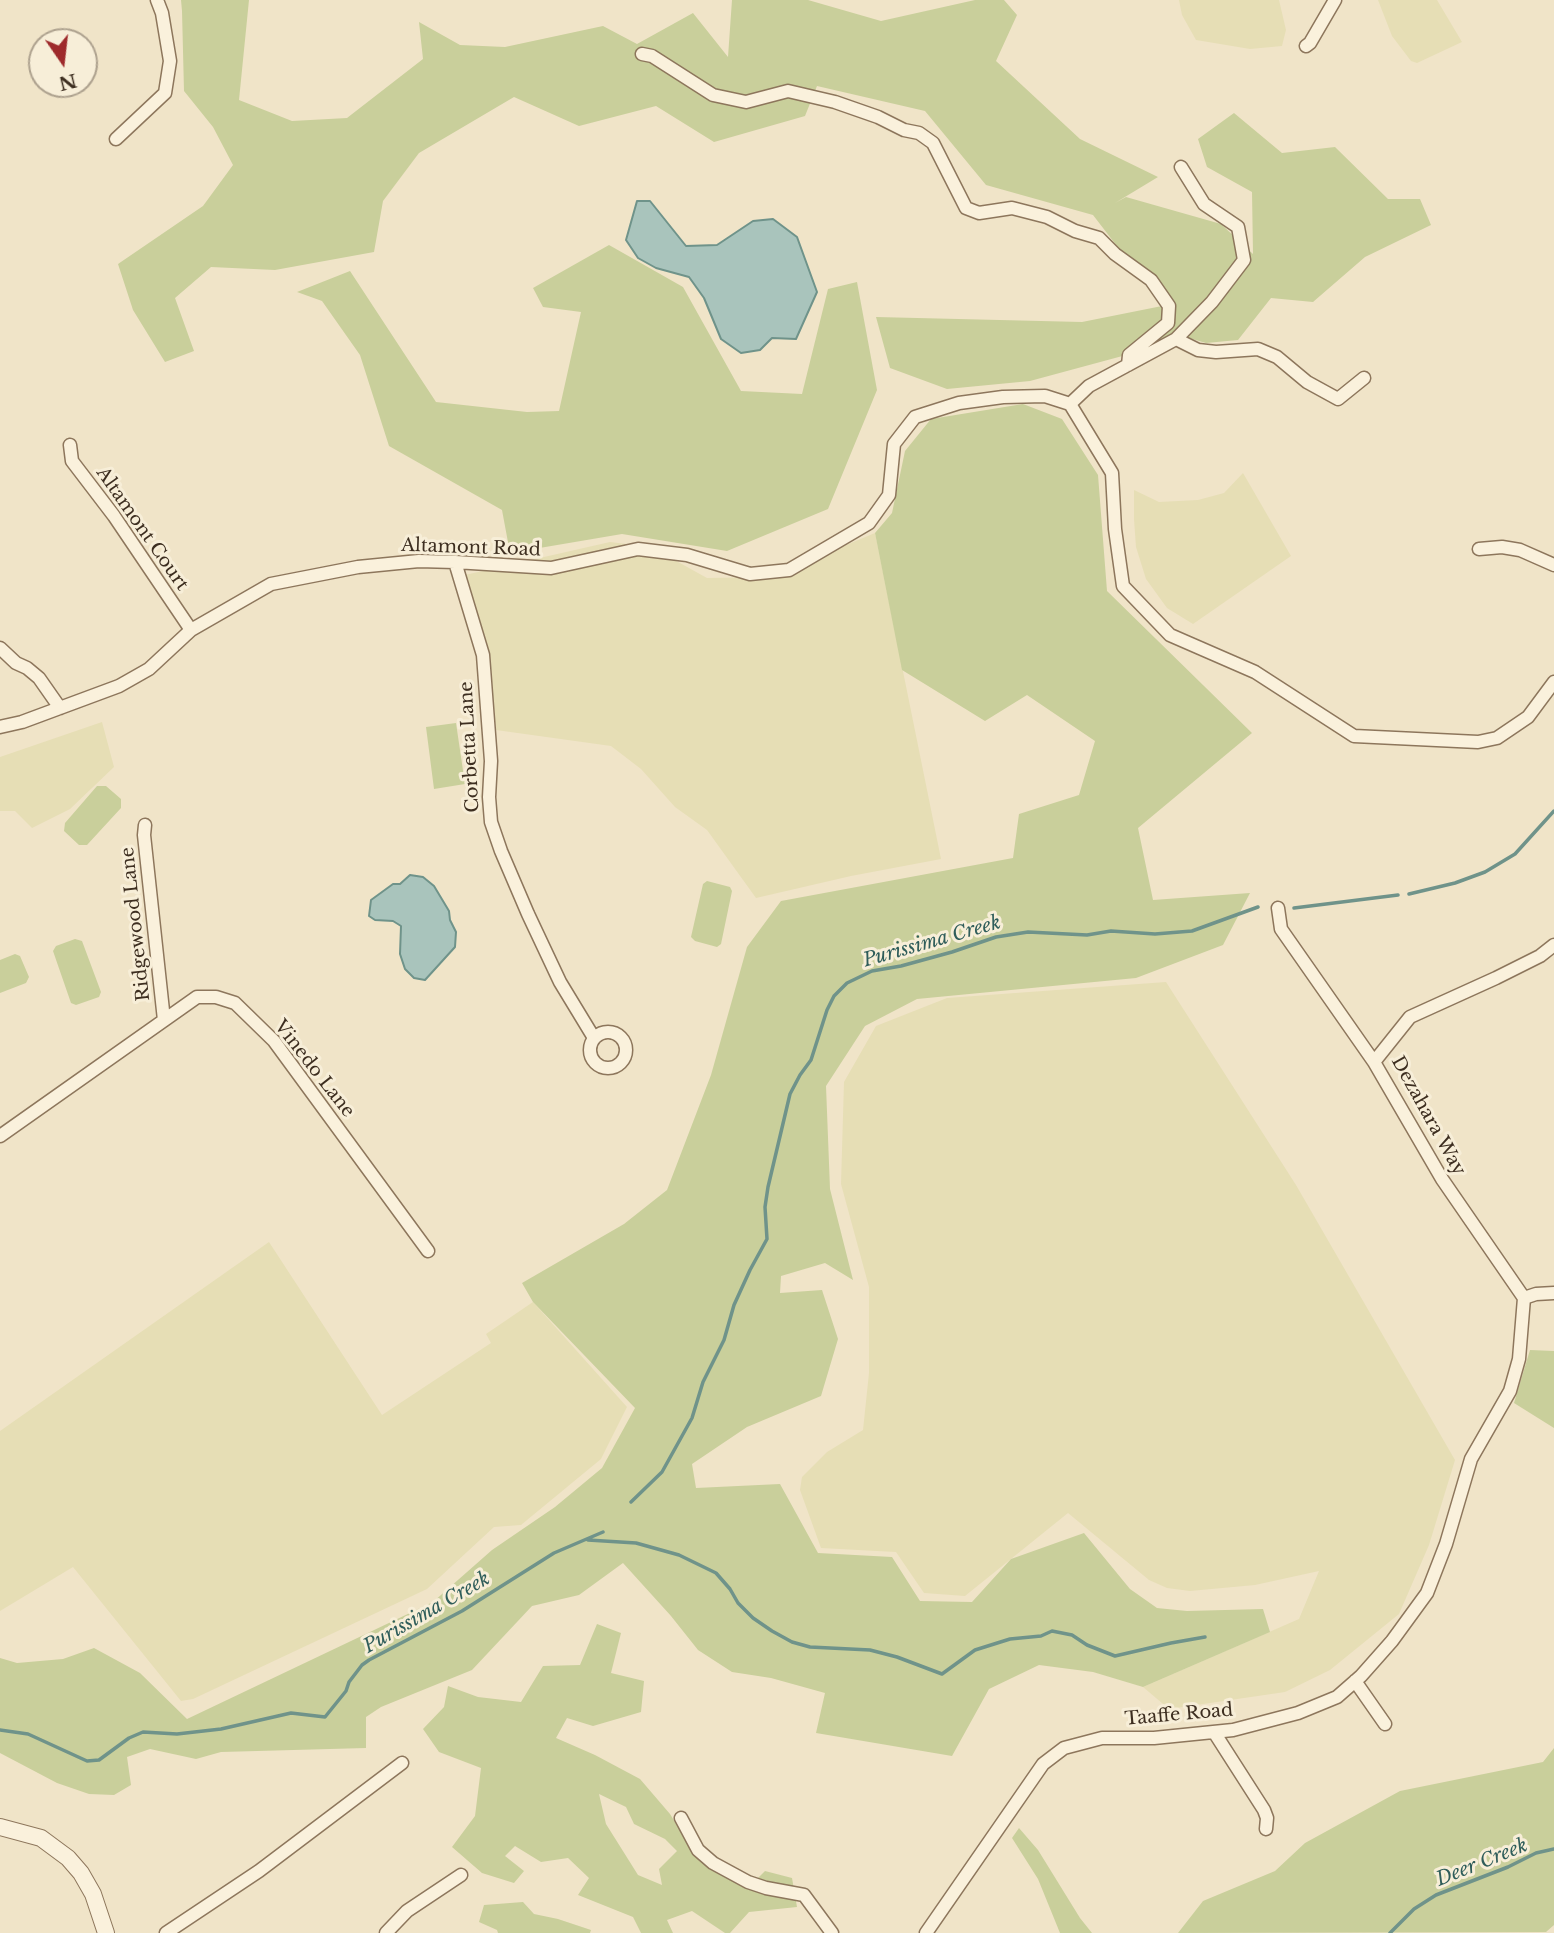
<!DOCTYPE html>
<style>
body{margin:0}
#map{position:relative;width:1554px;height:1933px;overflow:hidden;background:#f0e4c8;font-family:"Libre Baskerville",serif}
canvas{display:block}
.north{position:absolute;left:28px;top:28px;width:70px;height:70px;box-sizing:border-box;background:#f7eed8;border:2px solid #ada18e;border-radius:50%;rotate:166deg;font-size:19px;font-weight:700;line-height:28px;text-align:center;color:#3d2e20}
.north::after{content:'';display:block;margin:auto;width:24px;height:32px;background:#9e2a2b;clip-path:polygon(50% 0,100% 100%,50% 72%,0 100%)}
</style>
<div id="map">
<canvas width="1554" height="1933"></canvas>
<div class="north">N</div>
</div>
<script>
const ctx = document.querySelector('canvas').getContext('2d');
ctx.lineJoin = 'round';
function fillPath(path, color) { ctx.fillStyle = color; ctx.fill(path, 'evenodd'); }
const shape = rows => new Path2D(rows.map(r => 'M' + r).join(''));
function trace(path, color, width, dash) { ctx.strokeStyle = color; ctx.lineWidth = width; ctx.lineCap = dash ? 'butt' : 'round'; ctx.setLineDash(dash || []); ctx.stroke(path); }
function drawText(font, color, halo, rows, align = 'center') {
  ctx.font = font + ' "Libre Baskerville",serif'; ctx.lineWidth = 6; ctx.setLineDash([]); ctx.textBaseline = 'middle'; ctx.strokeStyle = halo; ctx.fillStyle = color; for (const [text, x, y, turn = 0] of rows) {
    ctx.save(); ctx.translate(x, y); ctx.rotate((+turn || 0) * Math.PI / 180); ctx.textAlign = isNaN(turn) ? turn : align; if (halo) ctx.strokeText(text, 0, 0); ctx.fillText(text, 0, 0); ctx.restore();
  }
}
fillPath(shape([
 [1179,0,1279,0,1286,30,1282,46,1250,49,1196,40,1182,15],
 [1378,0,1437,0,1462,42,1417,63,1411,61,1392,36],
 [1243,473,1291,556,1193,624,1167,608,1146,579,1136,547,1134,519,1134,490,1159,502,1198,500,1224,493],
 [875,533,941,859,851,876,756,898,707,830,675,807,641,769,611,746,496,730,488,647,465,575,610,542,651,547,707,578,769,577],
 [102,722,114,767,70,809,32,828,15,811,0,811,0,757],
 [1166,982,1296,1185,1455,1460,1429,1545,1399,1614,1330,1670,1285,1692,1169,1709,1143,1687,1299,1619,1319,1571,1255,1585,1190,1591,1167,1588,1149,1580,1068,1513,965,1596,924,1593,896,1552,821,1548,800,1490,802,1477,827,1452,863,1430,869,1373,869,1287,841,1184,844,1082,876,1026,947,998],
 [269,1242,382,1415,491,1343,486,1334,533,1302,627,1407,601,1459,521,1525,494,1527,427,1589,193,1699,181,1701,73,1567,0,1611,0,1431]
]), '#e6deb5');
fillPath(shape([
 [181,0,249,0,239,100,292,121,347,118,423,59,419,22,460,45,505,47,603,26,637,44,693,13,728,57,732,0,808,0,881,21,975,0,1004,0,1017,15,996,61,1080,139,1158,177,1115,203,1126,197,1221,224,1253,254,1252,192,1207,167,1198,139,1234,113,1282,153,1335,147,1388,199,1420,199,1431,225,1365,257,1313,302,1271,298,1238,340,1206,343,1189,338,1030,381,947,389,890,368,876,317,1082,322,1172,304,1120,250,1093,215,986,185,925,111,817,86,805,116,714,142,656,106,579,126,514,97,419,153,383,201,374,252,275,270,211,267,175,298,194,351,165,362,133,310,118,264,203,206,233,165,213,127,184,91,182,11],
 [609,245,683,287,741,391,802,394,828,289,857,282,877,390,828,509,727,551,622,534,510,553,502,510,389,446,360,355,322,301,297,292,350,271,436,402,527,412,559,411,581,312,543,307,533,288],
 [1023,404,1062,419,1098,475,1107,591,1252,733,1138,828,1153,900,1250,893,1223,945,1136,978,917,999,865,1026,826,1086,830,1189,853,1280,825,1263,781,1276,780,1293,822,1290,838,1339,821,1396,747,1427,692,1464,696,1488,780,1484,818,1553,892,1557,920,1601,972,1602,1011,1559,1084,1533,1130,1589,1157,1608,1187,1611,1263,1609,1270,1632,1143,1687,1093,1672,1039,1665,989,1689,952,1756,816,1733,825,1693,771,1678,732,1672,698,1650,671,1616,623,1563,579,1595,532,1606,472,1670,381,1707,366,1717,366,1748,221,1752,196,1759,150,1749,127,1757,131,1785,114,1795,89,1794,57,1783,0,1753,0,1658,17,1663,63,1659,94,1648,140,1673,187,1719,433,1602,492,1550,555,1507,602,1468,635,1408,533,1302,522,1283,624,1224,667,1190,711,1075,747,947,781,901,1013,858,1019,814,1079,795,1095,741,1027,695,985,721,902,670,875,533,892,513,905,451,931,419],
 [456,723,465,784,434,789,426,727],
 [97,786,106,786,121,799,121,808,87,845,79,845,64,831,65,823],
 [707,881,730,887,732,891,721,944,717,947,695,941,691,937,703,884],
 [75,939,82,941,101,992,99,997,76,1005,71,1003,53,951,56,946],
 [15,954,20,956,29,977,26,983,0,993,0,960],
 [1530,1350,1554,1351,1554,1428,1514,1403],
 [597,1624,621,1633,611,1673,644,1681,641,1712,593,1726,567,1718,556,1738,595,1755,640,1779,670,1814,695,1855,749,1887,765,1871,792,1878,797,1907,749,1912,730,1933,725,1933,692,1911,667,1920,673,1933,641,1933,633,1917,578,1895,589,1878,568,1858,541,1862,515,1846,505,1856,524,1871,514,1883,482,1873,452,1847,475,1816,481,1768,439,1752,423,1729,444,1707,448,1686,478,1697,521,1702,543,1666,580,1665],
 [599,1794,626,1807,634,1824,665,1839,677,1851,659,1869,662,1885,638,1875,606,1824],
 [1554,1748,1554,1925,1546,1932,1178,1933,1203,1901,1275,1871,1305,1843,1400,1791,1543,1762],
 [1019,1828,1038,1850,1080,1918,1092,1933,1060,1933,1038,1879,1012,1838],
 [523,1902,534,1914,558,1919,591,1930,590,1933,498,1933,497,1930,479,1922,484,1905]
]), '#c9cf9b');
const water = shape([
 [637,201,650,201,686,246,717,245,753,221,773,219,797,237,817,292,796,339,772,338,760,350,741,353,721,339,704,298,689,277,656,268,638,258,626,240,637,201],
 [410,875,423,877,434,886,449,911,450,920,456,932,455,947,425,980,414,978,405,969,400,954,401,926,393,921,375,920,369,916,371,900,393,884,400,884,410,875]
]);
fillPath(water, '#a9c4bc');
trace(water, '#6f938a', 2);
trace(shape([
 [1409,894,1455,883,1485,872,1515,854,1554,811],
 [1294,908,1398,895],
 [631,1502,662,1472,692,1418,703,1382,724,1340,734,1305,750,1270,767,1239,765,1207,768,1187,790,1094,800,1075,811,1060,827,1010,834,996,847,983,872,971,901,966,952,952,996,937,1028,932,1087,935,1111,931,1155,934,1192,931,1258,907],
 [588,1540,636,1543,679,1555,716,1573,730,1589,738,1603,753,1618,772,1631,792,1642,810,1647,870,1650,897,1657,942,1674,975,1650,1010,1639,1041,1636,1052,1631,1072,1635,1087,1645,1115,1656,1171,1643,1205,1637],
 [0,1730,28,1734,87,1761,99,1760,129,1738,143,1732,177,1734,221,1729,291,1713,325,1717,346,1691,349,1682,362,1665,369,1660,462,1611,554,1553,603,1532],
 [1390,1933,1414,1909,1436,1895,1508,1867,1536,1853,1554,1849]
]), '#6f938a', 3.5);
const minor = shape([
 [1306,46,1310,43,1335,0],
 [642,54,652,56,713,95,746,102,788,91,835,102,878,117,904,130,919,133,933,143,966,208,979,213,1012,208,1047,217,1075,231,1099,238,1115,254,1151,280,1169,306,1168,323,1129,355,1128,365],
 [116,139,165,93,170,61,162,13,157,0],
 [1176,339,1198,350,1216,352,1258,349,1277,357,1307,382,1338,399,1364,378],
 [1070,404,1089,386,1176,339,1212,302,1244,260,1238,227,1204,204,1181,167],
 [70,445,72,461,114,516,191,630],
 [1479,549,1502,547,1520,550,1554,565],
 [455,562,483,655,491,761,489,797,491,822,501,851,528,914,560,982,594,1038],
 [0,648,16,663,27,668,39,678,60,708],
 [0,727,22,722,119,686,149,669,191,630,271,584,358,567,419,561,455,562,551,568,638,549,687,555,750,574,789,570,869,523,889,495,894,444,915,417,959,403,1003,397,1045,396,1070,404,1112,473,1115,529,1123,586,1170,635,1255,672,1354,736,1478,742,1497,738,1528,717,1554,682],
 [145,825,144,835,164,1020],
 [1278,908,1281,929,1374,1062],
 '590 1050a18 18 0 1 1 36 0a18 18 0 1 1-36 0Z',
 [0,1136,197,997,216,997,235,1003,274,1041,428,1251],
 [1524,1298,1442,1179,1374,1062,1410,1017,1496,978,1540,956,1554,945],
 [1355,1681,1385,1724],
 [1214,1732,1264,1810,1267,1818,1266,1829],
 [681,1818,698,1850,713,1863,748,1882,766,1888,804,1895,832,1933],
 [166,1933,259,1871,402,1763],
 [386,1933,407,1911,461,1875],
 [926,1933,1043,1764,1064,1748,1102,1738,1154,1738,1233,1730,1298,1713,1337,1697,1361,1676,1392,1641,1427,1593,1446,1544,1471,1459,1510,1391,1519,1359,1524,1298,1536,1294,1554,1293]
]);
const tertiary = shape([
 [0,1827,41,1838,68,1858,81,1873,93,1894,106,1933]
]);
trace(minor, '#8d765c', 15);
trace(tertiary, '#8d765c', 18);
trace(minor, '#faf1dc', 12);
trace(tertiary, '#faf1dc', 16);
drawText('18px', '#3d2e20', '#f7eed8', [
 ["Altamont Court",142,529,55],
 ["Altamont Road",471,548,2],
 ["Corbetta Lane",470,747,-93],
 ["Ridgewood Lane",136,924,-96],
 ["Vinedo Lane",314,1069,52],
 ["Dezahara Way",1428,1116,61],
 ["Taaffe Road",1179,1715,-5]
]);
drawText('italic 19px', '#2f5d5a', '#f7eed8', [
 ["Purissima Creek",932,942,-16],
 ["Purissima Creek",427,1613,-30],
 ["Deer Creek",1482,1863,-22]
]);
</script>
